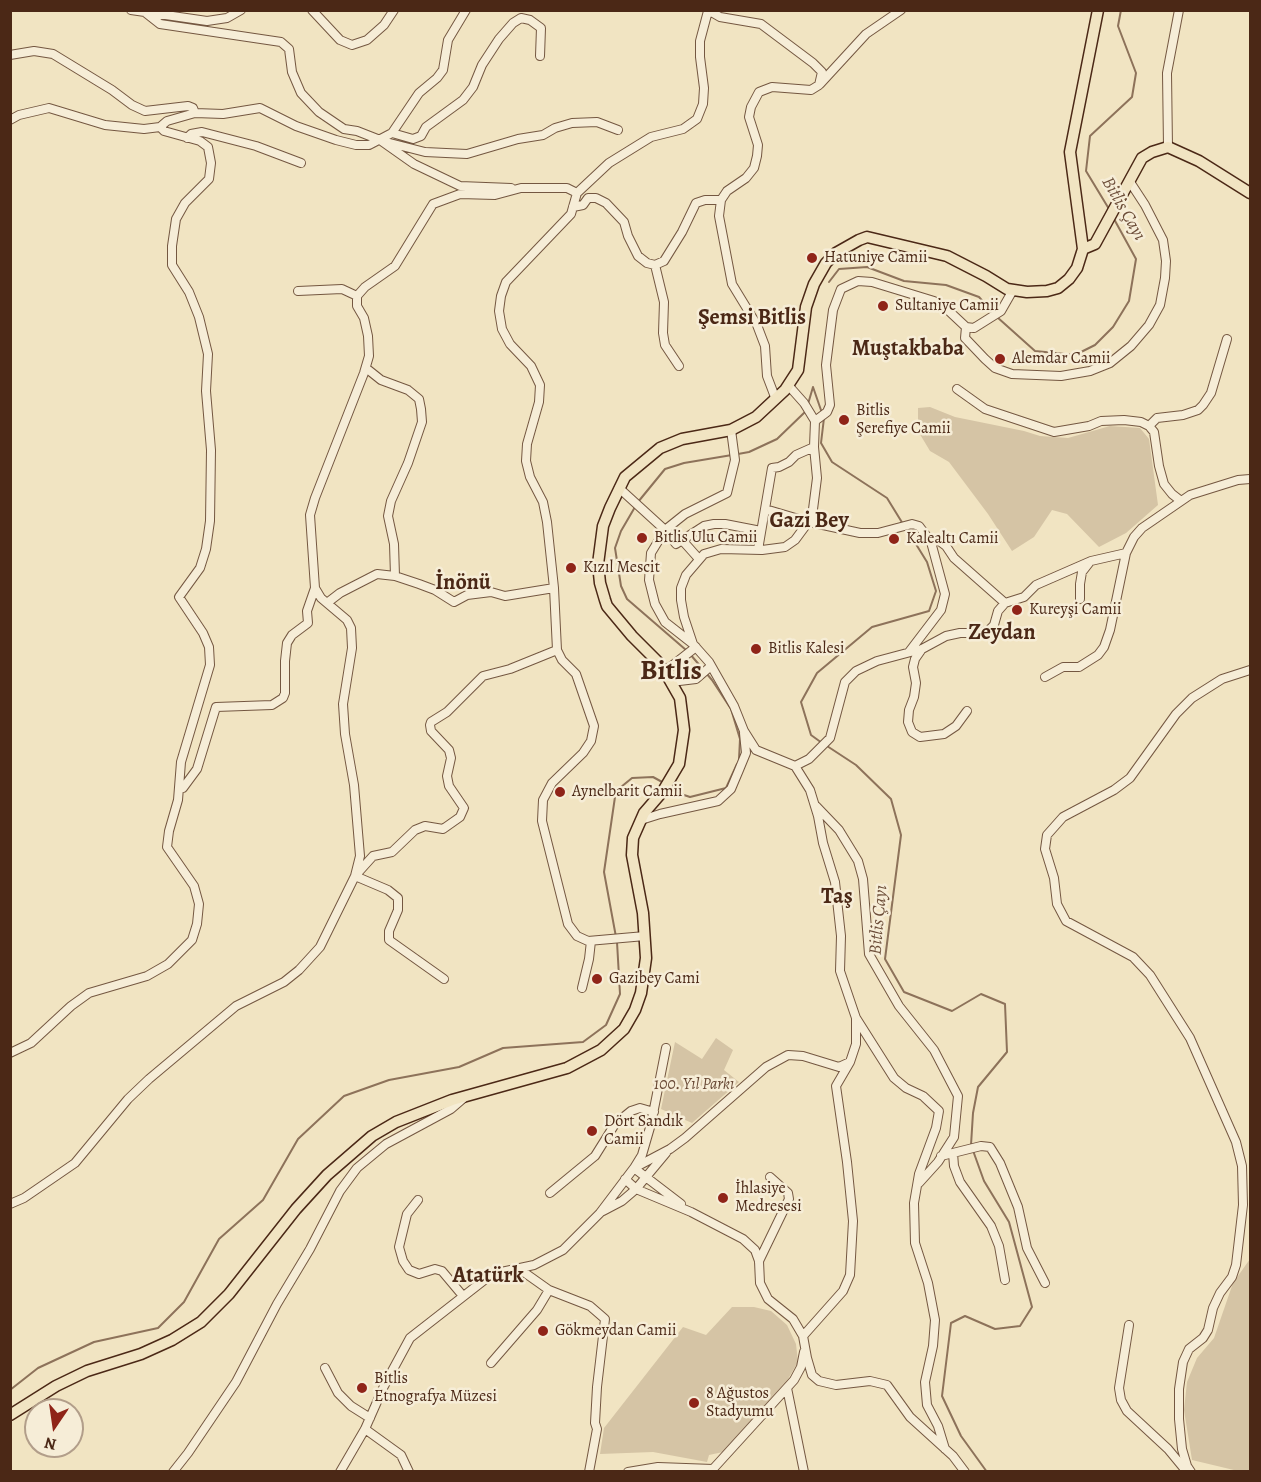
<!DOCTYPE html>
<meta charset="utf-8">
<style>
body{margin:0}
#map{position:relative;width:1261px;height:1482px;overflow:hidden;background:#f1e4c2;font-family:Alegreya,serif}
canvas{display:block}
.frame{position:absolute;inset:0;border:12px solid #4b2816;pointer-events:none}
.north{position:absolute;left:24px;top:1398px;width:60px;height:60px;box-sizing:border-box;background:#f6edd7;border:2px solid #b29e8a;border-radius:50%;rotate:193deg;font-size:16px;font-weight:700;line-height:24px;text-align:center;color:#4b2816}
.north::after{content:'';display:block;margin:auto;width:21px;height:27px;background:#8f2418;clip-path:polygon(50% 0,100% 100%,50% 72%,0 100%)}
</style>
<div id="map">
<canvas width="1261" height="1482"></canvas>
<div class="frame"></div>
<div class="north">N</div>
</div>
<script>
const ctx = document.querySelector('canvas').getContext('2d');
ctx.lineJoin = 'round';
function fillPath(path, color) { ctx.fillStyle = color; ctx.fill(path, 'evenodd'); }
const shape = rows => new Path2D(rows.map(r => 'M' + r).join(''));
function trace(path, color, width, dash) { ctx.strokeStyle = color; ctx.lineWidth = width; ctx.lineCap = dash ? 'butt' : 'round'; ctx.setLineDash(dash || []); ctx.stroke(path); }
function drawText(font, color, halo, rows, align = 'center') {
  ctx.font = font + ' Alegreya,serif'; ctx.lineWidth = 5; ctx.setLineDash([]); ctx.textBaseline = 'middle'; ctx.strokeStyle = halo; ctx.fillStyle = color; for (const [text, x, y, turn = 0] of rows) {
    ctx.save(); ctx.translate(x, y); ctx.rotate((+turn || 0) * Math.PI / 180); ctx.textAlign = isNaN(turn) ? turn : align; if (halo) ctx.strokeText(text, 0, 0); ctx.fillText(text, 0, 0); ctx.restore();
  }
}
fillPath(shape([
 [930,407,955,417,1024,431,1040,436,1068,438,1110,426,1140,428,1149,439,1158,505,1126,533,1099,547,1067,514,1052,510,1034,537,1012,551,988,514,949,462,930,451,918,431,918,408],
 [716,1038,733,1050,724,1070,739,1082,692,1123,661,1109,675,1042,702,1059],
 [1250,1259,1250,1471,1238,1471,1192,1460,1184,1410,1187,1382,1197,1358,1214,1338,1233,1283],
 [732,1307,754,1307,771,1311,787,1325,796,1344,798,1362,788,1379,723,1452,709,1455,707,1462,653,1452,600,1454,604,1428,683,1327,706,1335]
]), '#d5c4a5');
trace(shape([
 [1109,209,1086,171,1090,136,1132,97,1136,73,1118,26,1121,10],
 [829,282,839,269,867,267,904,281,946,285,979,297,993,313],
 [997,317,1035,351,1075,355,1095,345,1113,327,1129,301,1136,259,1114,219],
 [813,387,822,413],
 [808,404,813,387],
 [824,418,821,443,832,462,887,498,903,524],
 [738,454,749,452,777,439,805,412],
 [638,502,665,469,684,463,732,455],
 [635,507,621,531,615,548,621,586,627,599,686,650],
 [690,654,712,680,731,709,740,739,739,759],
 [822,743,811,735,801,702,817,673,872,627,929,611,936,591,927,562,906,528],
 [827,746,856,765,891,799,901,835,885,959,904,992,952,1011,981,994,1005,1004,1007,1052,978,1087,973,1113,971,1145,984,1181,1009,1222,1032,1307,1020,1326,995,1329,965,1316,951,1323,942,1396,961,1436,987,1472],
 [668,786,678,793,690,797,726,788,737,764],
 [616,937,604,872,615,797,621,787,632,778,653,777,664,783],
 [10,1390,38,1368,94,1342,158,1328,184,1302,219,1239,263,1200,298,1139,344,1096,389,1080,459,1067,503,1048,583,1042,606,1025,620,994,617,942]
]), '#8d725a', 2);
const minor = shape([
 [131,10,207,21,227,18,241,10],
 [312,10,340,40,352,45,367,40,384,25,394,10],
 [708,10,720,17,761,24,813,63,822,72,819,85,811,90,772,87,759,92,751,107,749,117,758,145,757,156,754,168,746,178,727,191,721,200,719,216,732,284,757,325,765,346,767,376,775,397],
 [146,13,160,24,281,42,289,49,292,72,301,93,319,112,344,129,357,131,380,140,414,164,460,186,511,188],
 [10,55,34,51,53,54,112,90,132,105,145,111,188,106,193,108,195,113],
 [820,84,866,34,901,10],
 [10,120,19,115,49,108,105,125,144,129,160,127],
 [392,133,413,139,421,136,426,127,463,100,473,87,482,65,499,39,513,23,521,18,530,20,541,28,540,56],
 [187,138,191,134,202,132,256,146,301,163],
 [386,142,425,152,467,154,518,139,543,135,555,128,572,123,597,122,618,130],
 [1168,147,1167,73,1179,10],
 [573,207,583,205,588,198,596,198,606,203,624,222,628,236,638,256,647,263,655,265,664,261,682,232,696,203,705,200,721,200],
 [655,265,664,302,663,333,665,345,679,366],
 [298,291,342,289,357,296],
 [966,327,965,338,985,359,995,368,1012,374,1061,376,1090,371,1110,363,1131,346,1149,325,1160,305,1165,278,1166,261,1163,240,1145,205,1130,182],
 [366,368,381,380,408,390,419,399,421,409,422,422,408,463,391,501,388,516,394,544,395,576],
 [957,389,985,409,1054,432,1089,426,1101,421,1124,420,1141,422,1149,426,1154,432,1159,466,1164,484,1172,494,1181,501],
 [815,421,827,412,830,405,826,365,833,310,841,289,858,281,872,282,934,301,950,312,966,327,974,328,1001,311,1013,290],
 [1149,426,1157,418,1183,415,1198,410,1203,405,1211,393,1227,339],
 [619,488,665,530,676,544,704,526,714,524,725,524,761,531],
 [765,509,809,522,860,533,878,533,912,524,919,526,931,542,945,594,941,610,909,652],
 [682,540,699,559],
 [931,542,938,540,946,546,954,558,1005,603],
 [758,550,772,468,779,467,789,462,796,455,814,447],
 [1080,599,1080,584,1082,572,1089,563],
 [327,603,340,593,377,574,395,576,419,584,435,590,454,602,467,595,491,592,505,596,554,588],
 [693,644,665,622,655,604,649,580,651,553,665,530,685,514,727,493,735,460,731,430],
 [922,649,915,659,913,667,916,683,914,697,909,710,908,722,912,732,920,737,944,734,956,726,967,711],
 [664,672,696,647],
 [1045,677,1063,667,1079,667,1098,655,1104,647,1110,630,1126,553],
 [671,682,696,679,711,666],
 [795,766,809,759,830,738,845,682,856,671,877,661,922,649,946,636,960,633,978,633,988,631,994,625,998,611,1005,603,1024,597,1036,585,1091,561,1126,553,1134,537,1142,528,1190,495,1238,480,1250,479],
 [179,789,183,788,197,769,216,707,272,705,283,698,285,693,285,661,287,643,292,635,308,623,307,611,315,588],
 [816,806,839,830,858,861,863,879,869,954,899,1006,934,1050,958,1096,954,1137,938,1162,919,1183],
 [641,820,660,814,718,801,731,789,739,770,746,753,744,733],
 [645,936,588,941,577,936,568,924,542,821,543,800,552,783,583,753,591,741,594,726,576,674,562,660,557,650,554,588,547,522,543,502,530,477,526,461,527,444,539,402,540,385,531,366,510,344,502,329,499,311,501,296,506,282,571,214,577,193,609,163,651,137,683,129,697,119,703,104,704,88,700,57,700,41,708,11],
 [444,979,389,940,389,931,398,910,398,898,388,890,355,876,373,856,392,852,415,830,425,826,443,829,460,817,464,808,449,786,447,776,451,758,449,750,431,731,430,725,431,722,447,712,483,676,510,669,557,650],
 [582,988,589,959,591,941],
 [856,1018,894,1078,906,1088,923,1096,939,1111,936,1128,919,1174,914,1203,915,1243,928,1283,935,1320,933,1346,925,1382,927,1405,938,1426,945,1449],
 [666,1048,651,1124,642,1155,634,1168,681,1204],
 [10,1053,31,1043,71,1006,89,993,147,976,168,964,192,940,197,924,199,904,194,886,167,847,169,831,178,800,181,762,210,665,209,647,203,633,179,597,200,568,206,549,210,521,211,450,206,391,208,354,199,317,189,292,172,265,172,246,176,219,185,203,209,179,211,163,208,147,200,141,164,131,160,127,167,121,195,113,223,114,260,108,296,126,336,140,356,145,369,145,392,133,419,93,437,78,443,70,448,40,466,10],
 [953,1153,954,1166,960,1182,991,1226,999,1246,1005,1280],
 [941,1156,981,1146,990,1147,1000,1163,1018,1207,1027,1248,1045,1283],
 [625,1179,636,1189,691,1212,743,1239,755,1250,759,1261,760,1283,768,1299,793,1319,803,1336,807,1358,812,1375,819,1381,836,1385,870,1381,887,1385,910,1417,953,1456,965,1472],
 [550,1193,595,1156,615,1124,631,1111,640,1108,654,1112],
 [418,1200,407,1214,399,1247,403,1261,409,1270,419,1274,435,1269,442,1271,463,1296],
 [10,1204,24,1198,75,1163,128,1099,149,1079,236,1006,284,982,299,970,320,947,355,876,360,856,354,785,345,734,343,704,352,648,351,628,347,620,321,598,315,588,310,515,315,498,364,373,369,356,368,336,364,318,357,306,357,296,365,287,395,266,433,204,460,194,495,195,521,188,567,188,577,193],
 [603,1211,622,1201,636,1189,666,1153],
 [759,1261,789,1199,788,1193,770,1177],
 [518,1268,549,1290,590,1306,605,1319,597,1387,595,1423,597,1429,589,1472],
 [1129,1325,1119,1388,1121,1400,1127,1411,1168,1449,1187,1472],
 [803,1336,843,1291,850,1275,853,1221,847,1162,836,1086,850,1062],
 [491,1363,537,1310,549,1290],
 [325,1368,338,1393,351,1406,370,1418],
 [787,1388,804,1472],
 [365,1429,401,1455,409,1472],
 [173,1472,188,1453,236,1382,277,1304,310,1249,340,1191,357,1168,386,1144,451,1109,465,1097],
 [340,1472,365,1429,384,1386,410,1338,492,1274,534,1265,563,1250,600,1213,634,1168,670,1149,685,1138,766,1067,788,1055,803,1056,839,1067,850,1062,856,1044,856,1018,840,971,841,936,835,882,823,843,818,816,810,790,795,766,756,750,744,731,734,706,709,662,693,644,684,617,681,600,681,588,686,575,704,554,721,549,762,550,785,547,795,540,812,517,817,478,814,447,815,421,804,403,788,385],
 [628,1472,658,1467,713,1469],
 [714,1472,713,1469,794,1380,801,1367,804,1352],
 [1191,1472,1187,1466,1182,1449,1179,1419,1179,1389,1183,1362,1189,1349,1203,1338,1208,1330,1213,1308,1220,1293,1232,1277,1236,1265,1243,1205,1242,1166,1236,1142,1190,1038,1150,975,1133,957,1066,921,1057,904,1054,878,1045,849,1047,835,1063,817,1114,790,1130,778,1176,714,1192,698,1222,679,1250,670]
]);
const major = shape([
 [1083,249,1095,244,1142,158,1152,152,1168,147,1199,161,1250,193],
 [10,1415,56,1386,87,1371,141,1354,172,1340,201,1322,229,1294,296,1209,327,1175,372,1136,396,1122,452,1100,567,1068,601,1050,624,1029,635,1010,641,993,646,958,643,913,632,855,633,838,644,813,663,791,679,764,684,730,680,698,668,677,657,661,632,636,607,606,605,600,600,583,598,564,603,526,610,508,625,477,660,448,682,439,731,430,756,417,785,390,798,370,806,307,814,284,826,263,836,253,859,240,867,237,947,256,986,276,1007,289,1027,292,1047,291,1058,288,1069,279,1077,268,1083,249,1070,152,1098,10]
]);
trace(minor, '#745741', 10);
trace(major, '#4b2816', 13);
trace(minor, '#f6edd7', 8);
trace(major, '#f1e4c2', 10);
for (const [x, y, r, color] of [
 [812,258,6,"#8f2418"],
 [883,306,6,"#8f2418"],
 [1000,359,6,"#8f2418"],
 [844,420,6,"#8f2418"],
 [642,538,6,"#8f2418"],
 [894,539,6,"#8f2418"],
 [571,568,6,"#8f2418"],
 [1017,610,6,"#8f2418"],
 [756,649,6,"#8f2418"],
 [560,792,6,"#8f2418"],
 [597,979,6,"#8f2418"],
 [592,1131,6,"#8f2418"],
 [723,1198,6,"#8f2418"],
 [543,1331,6,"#8f2418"],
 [362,1388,6,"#8f2418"],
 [694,1403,6,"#8f2418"]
]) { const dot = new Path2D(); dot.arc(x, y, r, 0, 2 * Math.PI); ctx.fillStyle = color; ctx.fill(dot); trace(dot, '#f6edd7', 2); }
drawText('16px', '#4b2816', '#f6edd7', [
 ["Hatuniye Camii",824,258],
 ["Sultaniye Camii",895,306],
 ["Alemdar Camii",1012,359],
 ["Bitlis",856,411],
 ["Şerefiye Camii",856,429],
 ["Bitlis Ulu Camii",654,538],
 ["Kalealtı Camii",906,539],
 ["Kızıl Mescit",583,568],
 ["Kureyşi Camii",1029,610],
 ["Bitlis Kalesi",768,649],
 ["Aynelbarit Camii",572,792],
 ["Gazibey Cami",609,979],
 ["Dört Sandık",604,1122],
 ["Camii",604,1140],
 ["İhlasiye",735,1189],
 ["Medresesi",735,1207],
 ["Gökmeydan Camii",555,1331],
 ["Bitlis",374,1379],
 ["Etnografya Müzesi",374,1397],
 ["8 Ağustos",706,1394],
 ["Stadyumu",706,1412]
], 'left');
drawText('italic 16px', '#674733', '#f6edd7', [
 ["100. Yıl Parkı",694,1085]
]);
drawText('italic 18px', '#6c4d38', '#f6edd7', [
 ["Bitlis Çayı",1123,209,60],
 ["Bitlis Çayı",879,920,-85]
]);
drawText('bold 22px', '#4b2816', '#f6edd7', [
 ["Şemsi Bitlis",752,319],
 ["Muştakbaba",908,350],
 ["Gazi Bey",809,522],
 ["İnönü",463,584],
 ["Zeydan",1002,634],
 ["Taş",837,898],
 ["Atatürk",488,1277]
]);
drawText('bold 28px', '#4b2816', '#f6edd7', [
 ["Bitlis",671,672]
]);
</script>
